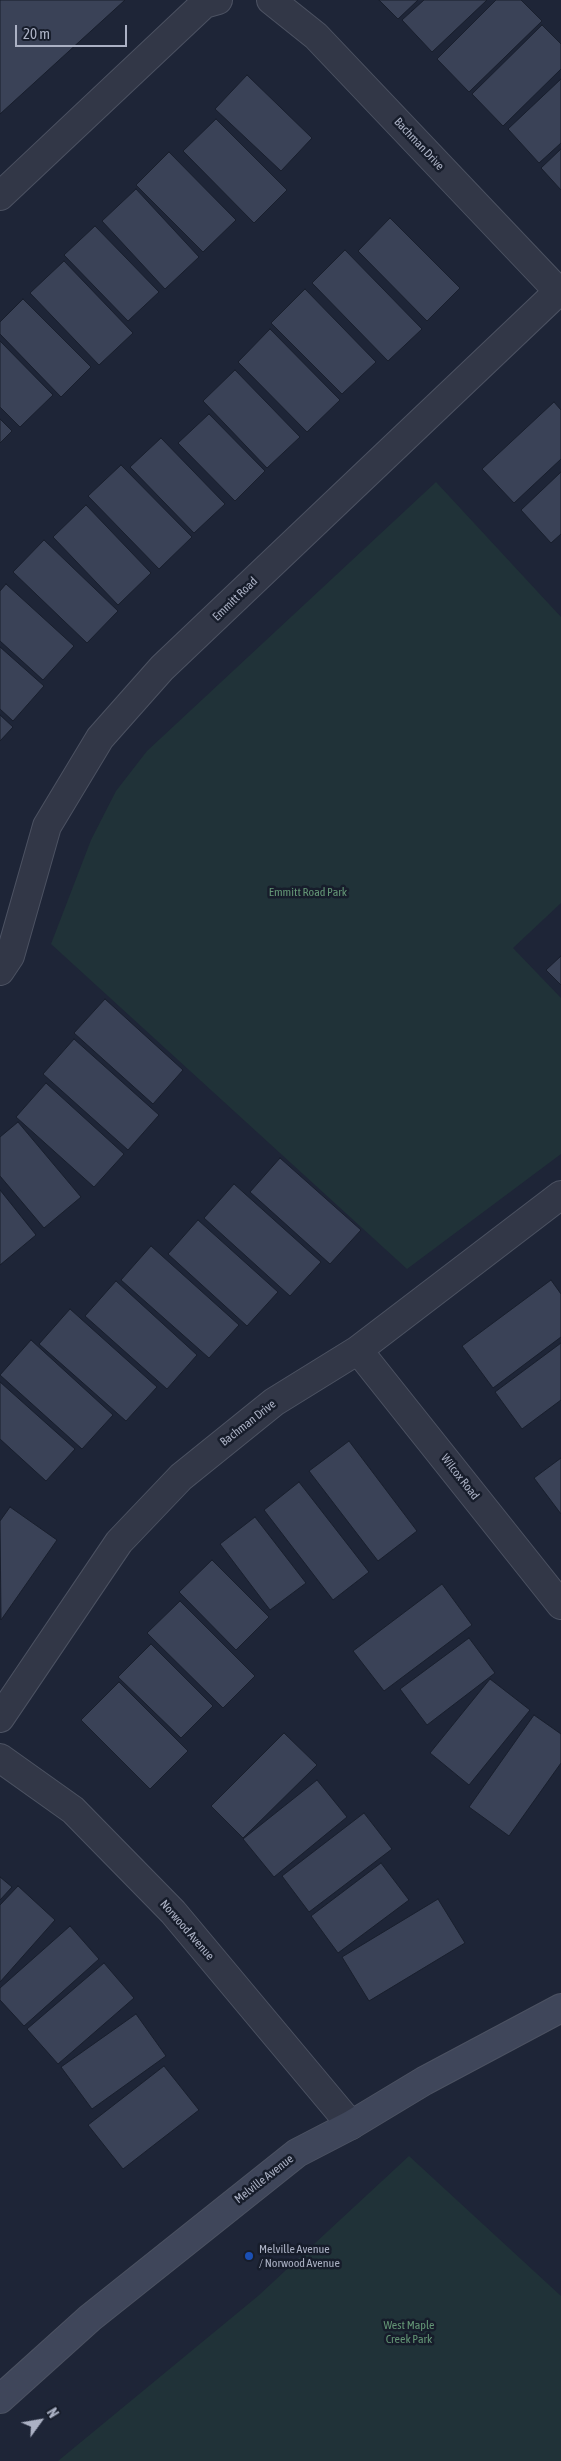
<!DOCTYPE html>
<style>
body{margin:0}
#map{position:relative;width:561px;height:2461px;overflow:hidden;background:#1e2537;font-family:"Asap Condensed",sans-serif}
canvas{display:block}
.north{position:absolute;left:15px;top:2396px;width:50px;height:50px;-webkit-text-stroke:4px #171d2b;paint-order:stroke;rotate:58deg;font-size:14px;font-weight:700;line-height:20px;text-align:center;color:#abb1c4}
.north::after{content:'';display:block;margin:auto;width:18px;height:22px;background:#abb1c4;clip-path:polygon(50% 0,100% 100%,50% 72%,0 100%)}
.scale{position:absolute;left:15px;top:25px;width:112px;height:22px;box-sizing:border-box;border:2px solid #abb1c4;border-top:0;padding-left:6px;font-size:15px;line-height:18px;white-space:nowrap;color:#abb1c4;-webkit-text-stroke:4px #171d2b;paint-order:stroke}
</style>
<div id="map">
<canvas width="561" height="2461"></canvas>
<div class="north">N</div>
<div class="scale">20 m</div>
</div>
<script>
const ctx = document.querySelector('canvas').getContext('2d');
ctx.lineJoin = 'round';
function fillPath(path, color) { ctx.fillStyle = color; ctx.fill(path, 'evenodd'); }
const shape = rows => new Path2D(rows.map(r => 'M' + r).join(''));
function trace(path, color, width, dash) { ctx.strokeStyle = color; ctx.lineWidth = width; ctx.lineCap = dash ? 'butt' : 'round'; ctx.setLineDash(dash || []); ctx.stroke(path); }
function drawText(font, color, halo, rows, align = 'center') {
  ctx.font = font + ' "Asap Condensed",sans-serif'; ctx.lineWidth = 5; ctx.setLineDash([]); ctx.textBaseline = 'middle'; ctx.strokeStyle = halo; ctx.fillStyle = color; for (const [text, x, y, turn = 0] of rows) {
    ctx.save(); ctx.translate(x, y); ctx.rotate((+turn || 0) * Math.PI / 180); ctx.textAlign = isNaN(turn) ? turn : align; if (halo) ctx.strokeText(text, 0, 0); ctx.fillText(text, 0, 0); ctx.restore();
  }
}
fillPath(shape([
 [436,482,561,617,561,903,513,948,561,998,561,1154,407,1269,51,944,91,840,116,791,147,751],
 [409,2156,561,2296,561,2461,58,2461,258,2296]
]), '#203238');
const building = shape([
 [0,0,125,0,0,114,0,0],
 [379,0,418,0,398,19,379,0],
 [424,0,487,0,432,52,402,20,424,0],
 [496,0,521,0,542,21,469,92,437,59,496,0],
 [542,25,561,44,561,69,503,126,472,94,542,25],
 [247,75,312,138,281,171,215,109,247,75],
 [561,79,561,143,539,163,508,129,561,79],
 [216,119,287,190,254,223,183,151,216,119],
 [561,149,561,190,541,168,561,149],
 [169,152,236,220,203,252,136,185,169,152],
 [136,189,199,257,165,289,102,221,136,189],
 [390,218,460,288,427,321,358,251,390,218],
 [95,226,159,292,128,321,64,255,95,226],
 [345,250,422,329,388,361,312,283,345,250],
 [64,261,133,333,99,365,30,293,64,261],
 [305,289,376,362,342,394,271,323,305,289],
 [23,299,91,367,61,397,0,334,0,322,23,299],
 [270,329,340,400,307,432,238,362,270,329],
 [0,341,53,395,20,427,0,407,0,341],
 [235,370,300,437,267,468,203,401,235,370],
 [554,402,561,410,561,459,514,503,482,469,554,402],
 [209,414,265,471,235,501,178,443,209,414],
 [0,419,12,431,0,443,0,419],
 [161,438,225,504,194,533,130,467,161,438],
 [121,465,192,537,159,569,88,496,121,465],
 [561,472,561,534,551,543,521,510,561,472],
 [86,505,151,573,118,605,53,537,86,505],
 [44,540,118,611,87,643,13,572,44,540],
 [6,584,74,646,43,680,0,641,0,591,6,584],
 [0,647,44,686,13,721,0,709,0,647],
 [0,715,13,727,0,741,0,715],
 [561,956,561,985,546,970,561,956],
 [105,999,183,1070,153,1104,74,1033,105,999],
 [74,1039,159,1115,128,1150,43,1074,74,1039],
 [46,1083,124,1154,94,1187,16,1117,46,1083],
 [18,1122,81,1197,44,1228,0,1176,0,1137,18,1122],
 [280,1158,361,1230,330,1264,250,1192,280,1158],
 [234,1184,321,1262,290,1296,204,1218,234,1184],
 [0,1190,36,1235,0,1265,0,1190],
 [198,1220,278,1292,247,1326,168,1254,198,1220],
 [151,1246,239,1325,209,1358,121,1280,151,1246],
 [551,1280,561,1294,561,1337,493,1388,462,1346,551,1280],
 [116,1281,197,1355,167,1389,85,1316,116,1281],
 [70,1309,157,1387,126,1421,39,1344,70,1309],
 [31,1340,113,1415,82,1449,0,1375,31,1340],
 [561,1343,561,1400,522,1429,495,1392,561,1343],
 [0,1382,75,1449,46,1481,0,1439,0,1382],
 [349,1441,417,1531,378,1561,309,1471,349,1441],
 [561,1458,561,1514,534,1478,561,1458],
 [299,1482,369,1572,333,1600,264,1510,299,1482],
 [10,1507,57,1540,1,1620,0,1521,10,1507],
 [255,1517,306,1583,270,1610,220,1544,255,1517],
 [212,1560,269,1617,236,1650,179,1592,212,1560],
 [442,1584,472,1625,384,1691,353,1651,442,1584],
 [180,1601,255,1676,223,1708,147,1633,180,1601],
 [469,1638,495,1673,427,1725,400,1689,469,1638],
 [151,1644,213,1706,181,1738,118,1677,151,1644],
 [490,1679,530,1710,469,1785,430,1753,490,1679],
 [119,1682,188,1751,150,1789,81,1720,119,1682],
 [534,1715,561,1734,561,1763,509,1836,469,1807,534,1715],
 [284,1733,317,1765,243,1838,211,1806,284,1733],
 [317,1780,347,1817,274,1877,243,1839,317,1780],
 [364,1813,392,1849,309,1912,282,1876,364,1813],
 [381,1863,409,1900,338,1953,311,1916,381,1863],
 [0,1877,12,1887,0,1900,0,1877],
 [18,1886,55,1920,0,1982,0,1905,18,1886],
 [438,1899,465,1943,369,2001,342,1957,438,1899],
 [70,1926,99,1959,24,2026,0,2000,0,1988,70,1926],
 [104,1963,134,1998,58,2064,27,2029,104,1963],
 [136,2014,166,2056,92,2109,61,2067,136,2014],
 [164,2066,199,2110,123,2169,88,2125,164,2066]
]);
fillPath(building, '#3a4257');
trace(building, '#191f2d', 1);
const street = shape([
 [271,0,316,36,561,294],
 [0,196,204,4,218,0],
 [0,971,10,956,47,826,100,738,162,668,561,289],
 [358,1350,561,1605],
 [0,1718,119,1542,181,1477,274,1402,358,1350,561,1195],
 [0,1758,73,1810,173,1912,351,2125]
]);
const secondary = shape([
 [0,2399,90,2318,297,2153,351,2125,424,2081,561,2008]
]);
trace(street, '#4c5262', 30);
trace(secondary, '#4c5262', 30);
trace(street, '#323747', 28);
trace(secondary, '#3f465a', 28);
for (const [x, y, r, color] of [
 [249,2256,5,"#1a4fb4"]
]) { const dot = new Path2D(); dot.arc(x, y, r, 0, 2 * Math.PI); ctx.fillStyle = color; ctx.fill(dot); trace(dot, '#171d2b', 2); }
drawText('12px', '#abb1c4', '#171d2b', [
 ["Bachman Drive",419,144,47],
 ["Emmitt Road",235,599,-44],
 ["Bachman Drive",248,1423,-38],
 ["Wilcox Road",460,1477,52],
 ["Norwood Avenue",187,1930,49],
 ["Melville Avenue",264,2179,-38]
]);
drawText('12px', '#639575', '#171d2b', [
 ["Emmitt Road Park",308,892],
 ["West Maple",409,2325],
 ["Creek Park",409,2339]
]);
drawText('12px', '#abb1c4', '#171d2b', [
 ["Melville Avenue",259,2249],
 ["/ Norwood Avenue",259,2263]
], 'left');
</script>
